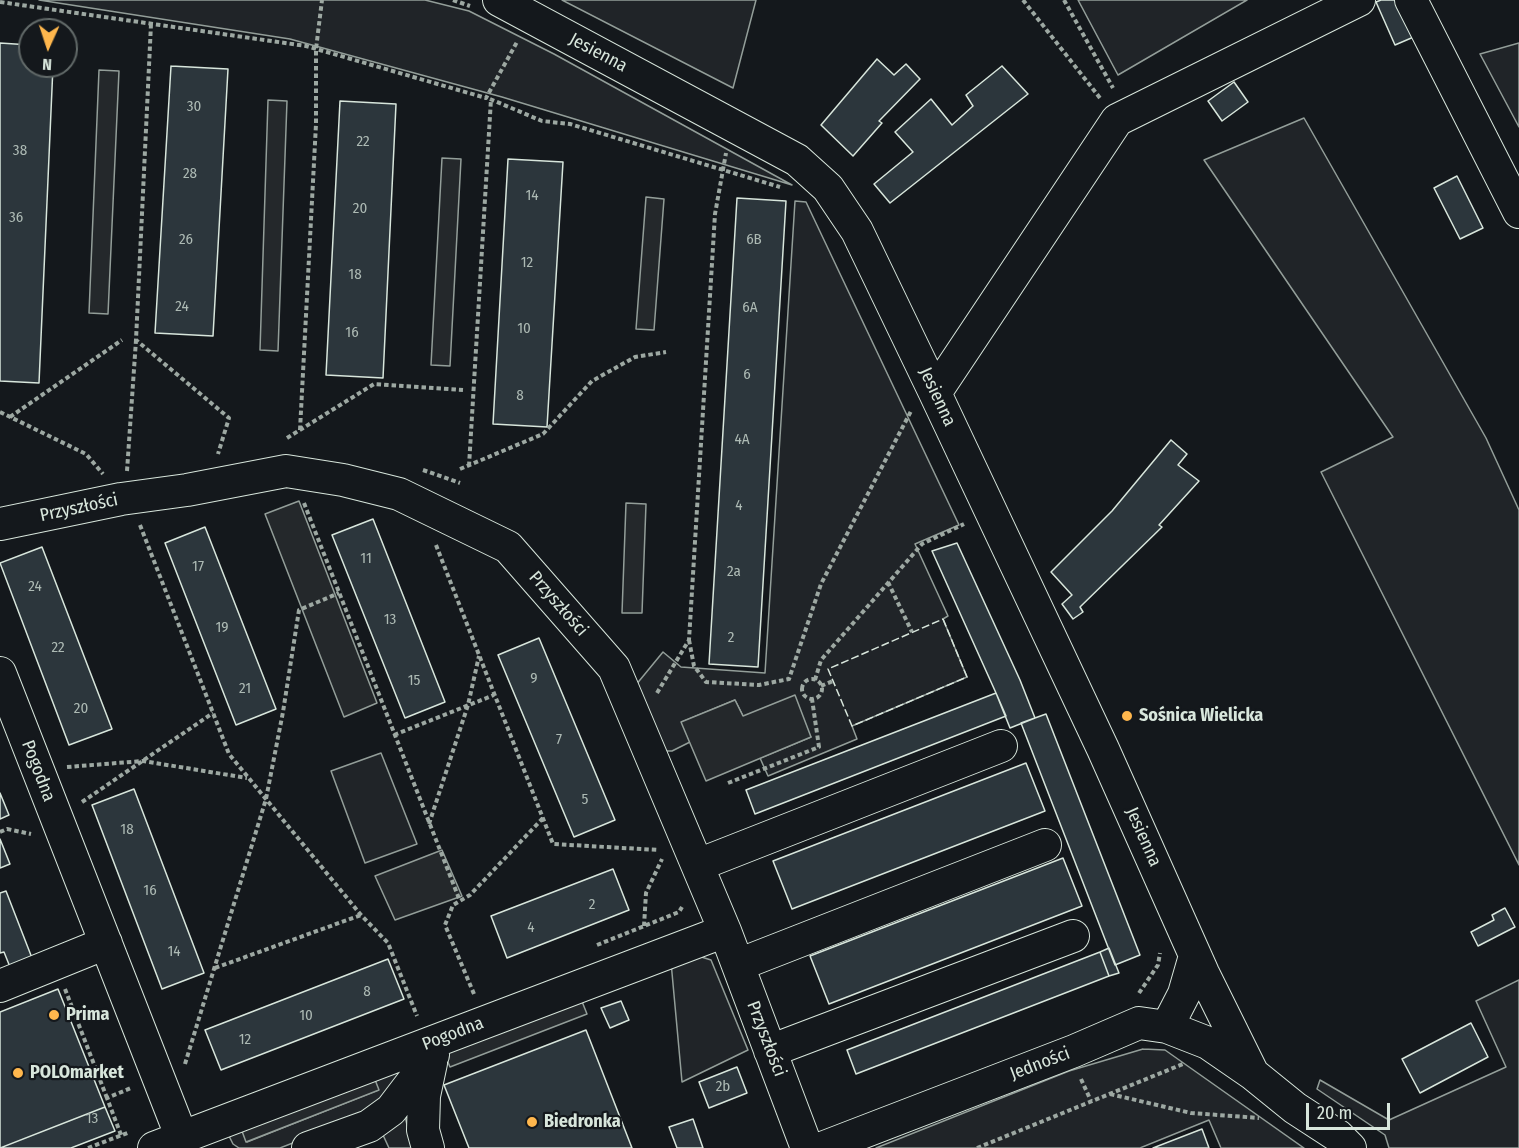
<!DOCTYPE html>
<meta charset="utf-8">
<style>
body{margin:0}
#map{position:relative;width:1519px;height:1148px;overflow:hidden;background:#14181c;font-family:"Fira Sans Condensed",sans-serif}
canvas{display:block}
.north{position:absolute;left:18px;top:18px;width:60px;height:60px;box-sizing:border-box;background:#14181c;border:2px solid #626a69;border-radius:50%;rotate:183deg;font-size:16px;font-weight:700;line-height:24px;text-align:center;color:#d8e6dc}
.north::after{content:'';display:block;margin:auto;width:21px;height:27px;background:#ffb74d;clip-path:polygon(50% 0,100% 100%,50% 72%,0 100%)}
.scale{position:absolute;left:1306px;top:1103px;width:84px;height:27px;box-sizing:border-box;border:3px solid #d8e6dc;border-top:0;padding-left:8px;font-size:18px;line-height:21px;white-space:nowrap;color:#d8e6dc;-webkit-text-stroke:4px #14181c;paint-order:stroke}
</style>
<div id="map">
<canvas width="1519" height="1148"></canvas>
<div class="north">N</div>
<div class="scale">20 m</div>
</div>
<script>
const ctx = document.querySelector('canvas').getContext('2d');
ctx.lineJoin = 'round';
function fillPath(path, color) { ctx.fillStyle = color; ctx.fill(path, 'evenodd'); }
const shape = rows => new Path2D(rows.map(r => 'M' + r).join(''));
function trace(path, color, width, dash) { ctx.strokeStyle = color; ctx.lineWidth = width; ctx.lineCap = dash ? 'butt' : 'round'; ctx.setLineDash(dash || []); ctx.stroke(path); }
function drawText(font, color, halo, rows, align = 'center') {
  ctx.font = font + ' "Fira Sans Condensed",sans-serif'; ctx.lineWidth = 4.5; ctx.setLineDash([]); ctx.textBaseline = 'middle'; ctx.strokeStyle = halo; ctx.fillStyle = color; for (const [text, x, y, turn = 0] of rows) {
    ctx.save(); ctx.translate(x, y); ctx.rotate((+turn || 0) * Math.PI / 180); ctx.textAlign = isNaN(turn) ? turn : align; if (halo) ctx.strokeText(text, 0, 0); ctx.fillText(text, 0, 0); ctx.restore();
  }
}
const green = shape([
 [39,0,425,0,469,11,554,54,792,185,502,97,290,39,39,0],
 [562,0,756,0,733,88,562,0],
 [1078,0,1247,0,1118,75,1078,0],
 [1519,43,1519,127,1480,54,1519,43],
 [1304,118,1486,438,1519,510,1519,865,1321,472,1393,437,1204,160,1304,118],
 [795,201,806,202,959,525,915,544,948,616,943,619,967,677,852,726,857,739,768,776,760,758,811,737,743,716,735,700,682,722,690,742,672,751,663,751,635,686,663,652,681,667,765,673,795,201],
 [381,753,417,844,365,863,331,771,381,753],
 [695,955,711,960,748,1050,682,1082,671,962,695,955],
 [1519,980,1519,1148,1389,1148,1385,1135,1317,1089,1320,1080,1389,1120,1506,1067,1476,1001,1519,980],
 [1143,1049,1165,1050,1304,1148,1221,1148,1209,1120,1140,1148,876,1148,1069,1071,1143,1049],
 [413,1061,370,1113,280,1148,239,1148,233,1144,225,1128,239,1123,247,1142,378,1090,372,1072,413,1061],
 [404,1111,412,1148,389,1148,383,1135,404,1111]
]);
fillPath(green, '#202428');
trace(green, '#939e99', 1.5);
const parking = shape([
 [99,70,119,71,108,314,89,313,99,70],
 [268,100,287,101,278,351,260,350,268,100],
 [442,158,461,159,450,366,431,365,442,158],
 [646,197,664,199,654,330,636,329,646,197],
 [299,501,377,703,344,717,265,514,299,501],
 [626,503,646,504,642,613,622,613,626,503],
 [795,695,811,737,706,781,681,722,735,700,743,716,795,695],
 [442,850,462,896,395,920,375,876,442,850],
 [579,994,587,1014,450,1067,442,1048,579,994],
 [372,1072,379,1090,246,1142,239,1123,372,1072]
]);
fillPath(parking, '#24282b');
trace(parking, '#939e99', 1.5);
const building = shape([
 [1381,0,1399,0,1416,36,1395,45,1376,2,1381,0],
 [0,43,30,45,30,66,53,66,39,383,0,381,0,43],
 [877,59,894,75,906,64,920,79,879,121,882,123,853,156,821,125,877,59],
 [171,66,228,69,213,336,155,333,171,66],
 [1002,66,1028,94,890,203,874,184,913,152,895,132,931,99,952,125,973,106,966,95,1002,66],
 [1234,82,1248,102,1222,121,1208,101,1234,82],
 [340,101,396,104,383,378,326,375,340,101],
 [508,159,563,162,547,427,493,424,508,159],
 [1457,176,1483,228,1460,239,1434,188,1457,176],
 [737,198,786,201,758,667,709,664,737,198],
 [1171,440,1187,454,1178,465,1199,481,1159,525,1162,527,1080,607,1083,612,1073,619,1062,604,1072,595,1051,572,1112,511,1171,440],
 [373,519,445,702,405,718,332,535,373,519],
 [205,527,276,709,236,725,165,543,205,527],
 [957,543,1020,680,1035,718,1010,728,996,693,932,551,957,543],
 [42,547,112,729,69,745,0,563,42,547],
 [539,638,615,820,574,837,498,655,539,638],
 [996,693,1006,716,755,814,746,790,996,693],
 [1046,714,1140,955,1115,965,1021,723,1046,714],
 [1026,763,1045,811,792,909,773,861,1026,763],
 [134,789,204,973,162,989,92,805,134,789],
 [0,793,9,815,0,819,0,793],
 [0,839,10,864,0,868,0,839],
 [1063,858,1082,906,829,1004,810,956,1063,858],
 [613,869,629,910,507,958,491,916,613,869],
 [6,891,32,958,10,967,4,952,0,953,0,893,6,891],
 [1505,908,1515,927,1478,946,1471,932,1494,920,1492,915,1505,908],
 [1109,948,1119,973,1109,976,1100,952,1109,948],
 [1100,952,1109,976,856,1074,847,1050,1100,952],
 [388,959,404,999,221,1070,205,1030,388,959],
 [58,989,105,1107,0,1148,0,1012,58,989],
 [621,1001,629,1020,610,1028,601,1008,621,1001],
 [1471,1023,1488,1057,1420,1093,1402,1059,1471,1023],
 [586,1030,632,1148,469,1148,444,1085,586,1030],
 [737,1067,747,1093,709,1108,699,1082,737,1067],
 [105,1107,115,1131,71,1148,0,1148,105,1107],
 [693,1119,703,1148,677,1148,669,1127,693,1119],
 [1202,1129,1209,1148,1153,1148,1202,1129]
]);
fillPath(building, '#2c363c');
trace(building, '#d8e6dc', 1.5);
const minor = shape([
 [499,0,797,160,828,188,857,231,935,393,1103,749,1203,973,1253,1074],
 [1411,0,1519,212],
 [935,393,1117,120,1359,0],
 [0,524,121,499,187,490,286,471,343,480,399,494,508,547,614,668,725,931,807,1148],
 [0,673,182,1138],
 [698,865,1001,746],
 [738,965,1045,845],
 [0,986,106,943],
 [1167,1027,1184,994,1195,956],
 [770,1051,1073,936],
 [154,1148,725,931],
 [308,1148,369,1126,391,1110,433,1055],
 [428,1148,423,1130,424,1096,431,1063],
 [822,1148,1074,1051,1139,1023,1167,1027,1208,1043,1253,1074,1295,1108,1338,1136,1350,1148]
]);
trace(minor, '#d8e6dc', 34);
trace(shape([
 [453,0,470,6],
 [1023,0,1100,98],
 [1064,0,1113,88],
 [0,2,306,46,486,98,517,42],
 [151,24,136,340,229,418,218,454],
 [490,99,542,121,570,124,780,187],
 [0,412,86,454,103,474],
 [10,417,122,340],
 [300,430,316,124,316,49,322,0],
 [287,438,374,384,463,390],
 [469,466,491,99],
 [460,469,543,434,592,381,635,357,666,352],
 [423,470,460,483],
 [127,471,136,340],
 [304,503,460,901],
 [140,525,229,754,361,915,388,943,417,1016],
 [436,545,553,844,659,850],
 [888,582,912,632],
 [689,640,694,666,706,682,759,685,789,679,821,584,911,411],
 '802 689a10 10 0 1 1 20 0a10 10 0 1 1-20 0Z',
 [815,680,821,660,922,544,964,524],
 [821,686,833,681],
 [657,693,689,640,715,214,726,153],
 [394,735,494,695],
 [67,767,143,761,247,778],
 [728,783,819,747,812,699],
 [82,802,213,713],
 [429,824,468,705,479,656],
 [0,832,7,829,31,834],
 [644,926,646,893,662,859],
 [597,945,679,912,682,907],
 [215,968,361,915],
 [65,989,107,1098],
 [1139,993,1158,965,1160,953],
 [474,994,445,925,453,905,470,895,543,818],
 [185,1064,266,799,283,712,299,610,339,593],
 [1081,1079,1091,1101],
 [1110,1094,1191,1113,1259,1118],
 [121,1135,107,1098,131,1088],
 [88,1148,130,1132],
 [977,1148,1183,1064]
]), '#9da8a2', 4, [4.5, 3]);
trace(minor, '#14181c', 32);
trace(shape([
 [943,619,967,677,852,726,828,669,943,619]
]), '#d8e6dc', 1.5, [8, 3]);
for (const [x, y, r, color] of [
 [1127,716,6,"#ffb74d"],
 [54,1015,6,"#ffb74d"],
 [18,1073,6,"#ffb74d"],
 [532,1122,6,"#ffb74d"]
]) { const dot = new Path2D(); dot.arc(x, y, r, 0, 2 * Math.PI); ctx.fillStyle = color; ctx.fill(dot); trace(dot, '#14181c', 2); }
drawText('15px', '#adbab4', null, [
 ["30",194,107],
 ["22",363,142],
 ["38",20,151],
 ["28",190,174],
 ["14",532,196],
 ["20",360,209],
 ["36",16,218],
 ["26",186,240],
 ["6B",754,240],
 ["12",527,263],
 ["18",355,275],
 ["24",182,307],
 ["6A",750,308],
 ["10",524,329],
 ["16",352,333],
 ["6",747,375],
 ["8",520,396],
 ["4A",742,440],
 ["4",739,506],
 ["11",366,559],
 ["17",198,567],
 ["2a",734,572],
 ["24",35,587],
 ["13",390,620],
 ["19",222,628],
 ["2",731,638],
 ["22",58,648],
 ["9",534,679],
 ["15",414,681],
 ["21",245,689],
 ["20",81,709],
 ["7",559,740],
 ["5",585,800],
 ["18",127,830],
 ["16",150,891],
 ["2",592,905],
 ["4",531,928],
 ["14",174,952],
 ["8",367,992],
 ["10",306,1016],
 ["12",245,1040],
 ["2b",723,1087],
 ["13",92,1119]
]);
drawText('18px', '#d8e6dc', '#14181c', [
 ["Jesienna",598,53,28],
 ["Jesienna",937,397,65],
 ["Przyszłości",79,508,-12],
 ["Przyszłości",558,604,49],
 ["Pogodna",38,771,69],
 ["Jesienna",1143,837,66],
 ["Pogodna",453,1034,-21],
 ["Przyszłości",766,1039,69],
 ["Jedności",1040,1064,-21]
]);
drawText('bold 18px', '#d8e6dc', '#14181c', [
 ["Sośnica Wielicka",1139,716],
 ["Prima",66,1015],
 ["POLOmarket",30,1073],
 ["Biedronka",544,1122]
], 'left');
</script>
